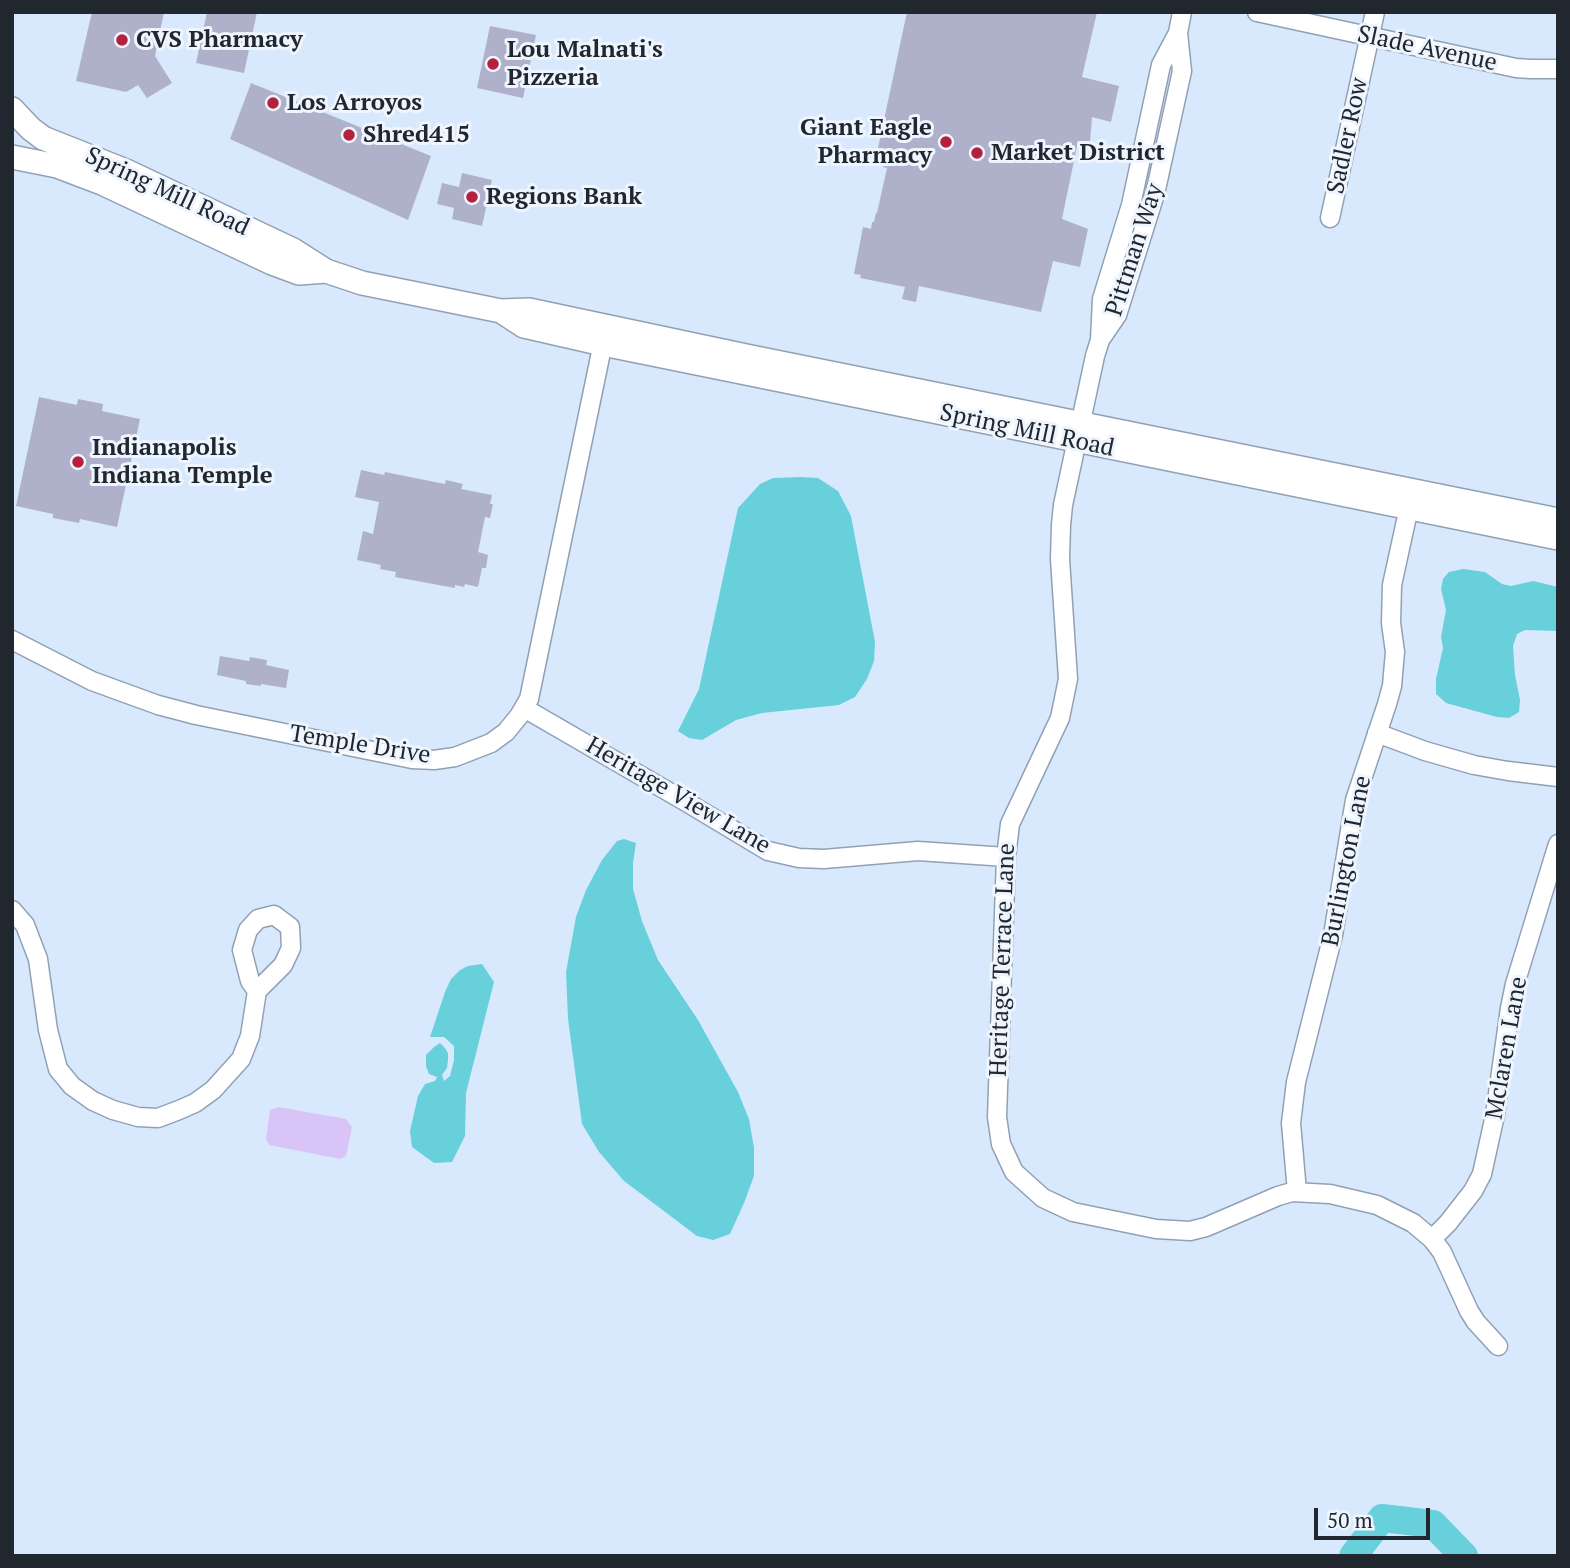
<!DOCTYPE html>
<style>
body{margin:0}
#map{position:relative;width:1570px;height:1568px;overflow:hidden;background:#d8e9fe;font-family:"PT Serif",serif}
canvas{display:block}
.frame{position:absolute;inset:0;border:14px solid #21272f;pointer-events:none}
.scale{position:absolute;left:1314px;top:1508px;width:116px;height:32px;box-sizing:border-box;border:4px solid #21272f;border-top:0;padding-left:9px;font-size:21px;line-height:24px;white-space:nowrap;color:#21272f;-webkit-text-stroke:5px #eef5fe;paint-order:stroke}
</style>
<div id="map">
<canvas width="1570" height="1568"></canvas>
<div class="frame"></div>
<div class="scale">50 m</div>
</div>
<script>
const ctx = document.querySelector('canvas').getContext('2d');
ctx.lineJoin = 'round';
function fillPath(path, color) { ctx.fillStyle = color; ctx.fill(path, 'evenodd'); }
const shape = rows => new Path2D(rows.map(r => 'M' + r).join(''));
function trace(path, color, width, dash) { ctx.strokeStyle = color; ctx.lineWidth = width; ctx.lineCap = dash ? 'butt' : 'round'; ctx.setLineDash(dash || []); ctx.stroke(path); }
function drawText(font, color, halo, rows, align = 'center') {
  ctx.font = font + ' "PT Serif",serif'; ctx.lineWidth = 6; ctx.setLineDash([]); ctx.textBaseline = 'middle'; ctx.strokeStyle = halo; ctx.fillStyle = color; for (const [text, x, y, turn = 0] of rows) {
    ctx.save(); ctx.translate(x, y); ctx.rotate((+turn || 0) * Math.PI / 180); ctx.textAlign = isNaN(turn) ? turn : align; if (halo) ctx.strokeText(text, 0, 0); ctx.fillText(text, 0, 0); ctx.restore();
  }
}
fillPath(shape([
 [278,1107,346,1119,352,1127,346,1156,340,1159,269,1145,266,1139,270,1110]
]), '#d8c4f7');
fillPath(shape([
 [800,477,818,478,838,491,851,516,875,642,874,661,867,679,855,697,839,705,762,713,736,720,702,740,689,738,678,731,699,689,738,508,760,484,773,478],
 [1463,569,1485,572,1502,584,1511,586,1533,581,1558,587,1558,631,1525,630,1517,634,1513,646,1515,675,1520,700,1519,712,1509,718,1497,717,1446,703,1436,694,1436,679,1443,648,1441,637,1446,610,1441,589,1443,579,1449,572],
 [624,839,636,843,633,863,633,889,642,921,658,960,698,1020,738,1092,749,1119,754,1148,754,1176,744,1203,730,1234,713,1240,697,1236,624,1181,599,1152,582,1124,568,1019,566,972,576,917,586,890,602,860,617,841],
 [482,964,494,982,466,1093,465,1136,452,1162,434,1163,412,1147,410,1131,418,1096,425,1084,435,1081,437,1077,429,1074,426,1066,426,1055,434,1047,440,1043,445,1048,448,1053,448,1060,447,1068,442,1075,444,1081,450,1076,454,1060,454,1046,444,1037,430,1037,445,992,451,979,460,970,468,966]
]), '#68d0db');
trace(shape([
 [1353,1556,1382,1518,1433,1524,1464,1556]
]), '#68d0db', 28);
fillPath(shape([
 [92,12,164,12,155,56,172,83,147,98,138,85,126,92,76,81],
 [207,12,257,12,244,73,196,63],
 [907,12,1097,12,1082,77,1119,86,1111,122,1092,117,1090,143,1078,141,1062,219,1088,229,1080,267,1053,261,1041,312,919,286,916,302,902,299,905,287,860,278,861,275,854,274,863,227,871,229,872,222,874,222,876,213,877,213,887,168,883,167,884,165,875,162],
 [490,26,536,35,523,98,477,88],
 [251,83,431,156,408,220,230,139],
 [462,173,492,180,482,226,452,219,454,208,437,204,442,183,459,187],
 [39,397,77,405,78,399,103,404,102,411,140,419,117,527,80,519,79,523,53,518,53,514,16,506],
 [361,470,384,475,385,472,445,484,446,480,463,484,461,489,492,495,490,504,493,504,490,518,485,517,478,552,488,555,486,568,482,568,478,587,465,584,464,587,455,585,455,588,395,577,396,572,380,569,381,565,357,560,363,531,373,534,379,502,355,497],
 [220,656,249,661,250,657,267,660,266,665,289,670,286,688,261,684,261,686,246,684,246,681,217,675]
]), '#aeb1c9');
const minor = shape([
 [1257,12,1516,68,1530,69,1558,69],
 [1178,33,1161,65,1131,205,1102,299,1100,340,1095,356,1063,505,1061,525,1060,559,1068,679,1060,718,1010,824,1006,857,997,1117,1001,1144,1014,1172,1043,1198,1073,1212,1156,1229,1190,1231,1206,1227,1278,1196,1292,1192,1330,1194,1377,1205,1413,1223,1432,1239,1442,1252,1469,1311,1476,1322,1498,1346],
 [1330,218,1375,12],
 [1100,340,1117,315,1155,194,1182,71,1178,33,1182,12],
 [12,640,92,681,158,705,196,715,412,759,434,760,455,757,491,743,506,732,519,716,529,699,605,333],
 [524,708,688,803,768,851,799,858,824,859,918,851,1006,857],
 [1377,733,1425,751,1474,765,1508,771,1558,777],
 [12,910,25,925,38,959,48,1030,58,1069,72,1086,93,1101,113,1110,138,1117,158,1118,179,1110,195,1103,213,1090,241,1059,250,1036,257,991,250,981,242,950,248,930,258,919,274,915,290,927,291,948,283,965,257,991],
 [1297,1192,1291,1123,1296,1082,1333,935,1355,800,1387,704,1392,686,1395,652,1391,623,1392,585,1411,498],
 [1432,1239,1448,1223,1473,1191,1482,1174,1495,1115,1510,1008,1515,984,1558,844]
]);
const tertiary = shape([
 [12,109,31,129,43,138,126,171,293,250,326,271,362,283,501,311,529,310,746,356,1558,520],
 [12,157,57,166,102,183,272,263,299,273,326,271],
 [501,311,524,326,603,344,1558,538]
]);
trace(minor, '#91a1b5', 21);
trace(tertiary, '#91a1b5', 26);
trace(minor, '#fff', 18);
trace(tertiary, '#fff', 23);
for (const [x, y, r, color] of [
 [122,40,7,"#b4213e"],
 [493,64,7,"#b4213e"],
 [273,103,7,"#b4213e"],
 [349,135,7,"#b4213e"],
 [946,142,7,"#b4213e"],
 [977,153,7,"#b4213e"],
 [472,197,7,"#b4213e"],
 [78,462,7,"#b4213e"]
]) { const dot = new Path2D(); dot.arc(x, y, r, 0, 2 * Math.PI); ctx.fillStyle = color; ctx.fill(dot); trace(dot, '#eef5fe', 2.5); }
drawText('bold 24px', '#21272f', '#eef5fe', [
 ["CVS Pharmacy",136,40],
 ["Lou Malnati's",507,50],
 ["Pizzeria",507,78],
 ["Los Arroyos",287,103],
 ["Giant Eagle",932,128,"right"],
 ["Pharmacy",932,156,"right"],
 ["Shred415",363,135],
 ["Market District",991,153],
 ["Regions Bank",486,197],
 ["Indianapolis",92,448],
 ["Indiana Temple",92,476]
], 'left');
drawText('24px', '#21272f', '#eef5fe', [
 ["Slade Avenue",1427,49,12],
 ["Sadler Row",1348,136,-78],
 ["Spring Mill Road",167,192,25],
 ["Pittman Way",1135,250,-72],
 ["Spring Mill Road",1027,431,12],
 ["Temple Drive",360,745,9],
 ["Heritage View Lane",678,796,30],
 ["Burlington Lane",1347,861,-79],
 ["Heritage Terrace Lane",1003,960,-88],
 ["Mclaren Lane",1507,1048,-80]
]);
</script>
